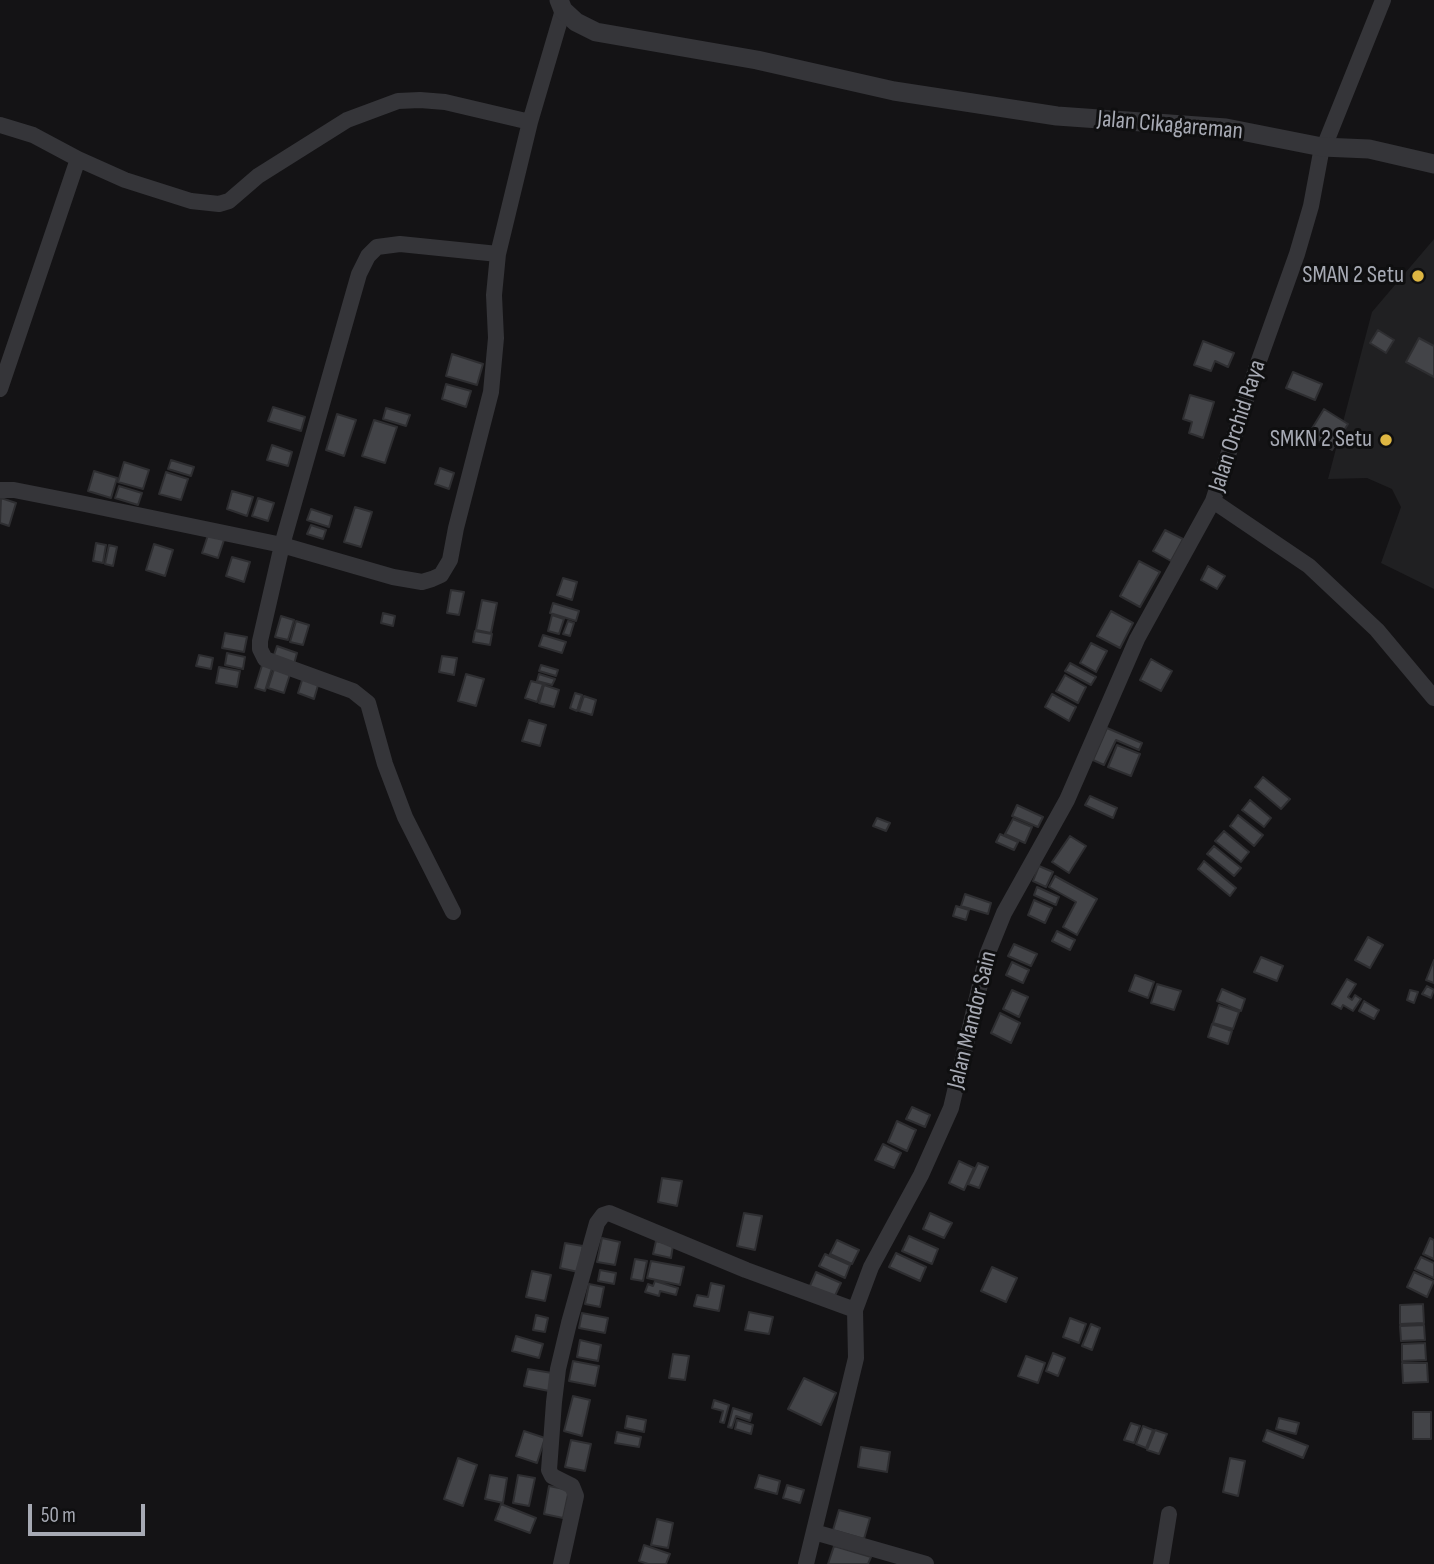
<!DOCTYPE html>
<style>
body{margin:0}
#map{position:relative;width:1434px;height:1564px;overflow:hidden;background:#141315;font-family:"Sofia Sans Condensed",sans-serif}
canvas{display:block}
.scale{position:absolute;left:28px;top:1504px;width:117px;height:32px;box-sizing:border-box;border:4px solid #a7aab4;border-top:0;padding-left:9px;font-size:21px;line-height:24px;white-space:nowrap;color:#a7aab4;-webkit-text-stroke:5px #0f0f10;paint-order:stroke}
</style>
<div id="map">
<canvas width="1434" height="1564"></canvas>
<div class="scale">50 m</div>
</div>
<script>
const ctx = document.querySelector('canvas').getContext('2d');
ctx.lineJoin = 'round';
function fillPath(path, color) { ctx.fillStyle = color; ctx.fill(path, 'evenodd'); }
const shape = rows => new Path2D(rows.map(r => 'M' + r).join(''));
function trace(path, color, width, dash) { ctx.strokeStyle = color; ctx.lineWidth = width; ctx.lineCap = dash ? 'butt' : 'round'; ctx.setLineDash(dash || []); ctx.stroke(path); }
function drawText(font, color, halo, rows, align = 'center') {
  ctx.font = font + ' "Sofia Sans Condensed",sans-serif'; ctx.lineWidth = 6; ctx.setLineDash([]); ctx.textBaseline = 'middle'; ctx.strokeStyle = halo; ctx.fillStyle = color; for (const [text, x, y, turn = 0] of rows) {
    ctx.save(); ctx.translate(x, y); ctx.rotate((+turn || 0) * Math.PI / 180); ctx.textAlign = isNaN(turn) ? turn : align; if (halo) ctx.strokeText(text, 0, 0); ctx.fillText(text, 0, 0); ctx.restore();
  }
}
fillPath(shape([
 [1434,239,1434,589,1381,563,1401,507,1392,489,1367,478,1328,479,1372,312]
]), '#202022');
const building = shape([
 [1378,330,1394,340,1386,353,1370,343,1378,330],
 [1419,338,1434,346,1434,377,1406,362,1419,338],
 [1203,341,1234,353,1228,367,1215,361,1211,371,1194,365,1203,341],
 [452,354,483,364,477,385,446,376,452,354],
 [1293,372,1322,384,1315,400,1286,388,1293,372],
 [446,384,471,391,466,407,442,399,446,384],
 [1190,395,1214,402,1203,438,1189,433,1192,422,1183,419,1190,395],
 [273,407,305,417,301,431,268,421,273,407],
 [386,408,410,415,406,426,383,419,386,408],
 [1324,409,1348,424,1332,450,1308,435,1324,409],
 [337,414,356,420,344,456,326,450,337,414],
 [374,420,397,427,385,463,362,456,374,420],
 [272,445,292,452,288,466,267,460,272,445],
 [171,460,194,467,191,476,168,469,171,460],
 [124,462,149,470,143,489,118,482,124,462],
 [440,468,454,473,449,489,435,484,440,468],
 [94,471,117,478,111,498,88,491,94,471],
 [166,472,188,479,181,500,159,494,166,472],
 [119,486,142,493,138,505,115,498,119,486],
 [232,491,253,497,247,516,227,509,232,491],
 [1,498,16,503,9,526,0,523,1,498],
 [258,498,274,503,268,521,252,516,258,498],
 [355,507,372,512,361,547,344,542,355,507],
 [311,509,332,516,329,527,307,520,311,509],
 [311,525,326,530,323,539,307,534,311,525],
 [1165,530,1183,539,1171,561,1153,551,1165,530],
 [209,532,225,537,218,558,202,553,209,532],
 [96,543,106,545,103,563,93,561,96,543],
 [154,544,173,550,165,576,146,570,154,544],
 [109,545,117,547,113,566,105,564,109,545],
 [232,557,250,562,244,582,226,576,232,557],
 [1139,561,1160,572,1140,607,1120,596,1139,561],
 [1208,566,1225,576,1217,589,1201,580,1208,566],
 [563,578,577,582,572,600,557,595,563,578],
 [451,590,464,592,459,615,447,613,451,590],
 [482,600,497,603,491,633,476,630,482,600],
 [553,603,579,611,576,621,550,613,553,603],
 [1111,611,1133,623,1120,648,1097,636,1111,611],
 [383,613,395,616,393,626,381,623,383,613],
 [552,615,564,619,559,634,548,631,552,615],
 [281,616,294,620,288,640,275,637,281,616],
 [296,621,309,625,303,645,290,642,296,621],
 [568,621,574,623,570,636,563,634,568,621],
 [475,631,492,634,490,645,473,642,475,631],
 [225,633,247,637,244,652,222,648,225,633],
 [543,635,566,642,562,653,539,646,543,635],
 [1091,643,1107,651,1096,672,1080,663,1091,643],
 [277,646,297,653,294,664,273,658,277,646],
 [227,653,245,657,243,669,225,665,227,653],
 [199,655,213,658,211,669,196,666,199,655],
 [442,656,457,658,454,675,439,672,442,656],
 [1151,659,1172,671,1161,691,1140,680,1151,659],
 [263,662,273,665,265,691,255,688,263,662],
 [1070,663,1096,677,1091,685,1065,671,1070,663],
 [541,665,558,670,556,676,539,671,541,665],
 [275,666,291,671,284,693,268,688,275,666],
 [219,667,240,671,237,687,216,683,219,667],
 [466,674,484,679,476,706,458,701,466,674],
 [539,674,555,679,552,685,537,681,539,674],
 [1065,675,1086,687,1078,703,1056,691,1065,675],
 [303,677,319,682,314,699,298,693,303,677],
 [531,681,543,684,537,702,525,698,531,681],
 [544,685,559,690,554,707,539,703,544,685],
 [575,693,582,695,577,711,570,708,575,693],
 [1052,694,1076,707,1069,721,1045,707,1052,694],
 [584,696,596,700,592,715,579,711,584,696],
 [529,720,546,725,540,746,522,741,529,720],
 [1107,728,1142,743,1139,750,1116,740,1104,765,1093,760,1107,728],
 [1117,745,1140,754,1131,776,1108,767,1117,745],
 [1263,777,1290,799,1281,809,1255,787,1263,777],
 [1090,796,1117,808,1113,818,1085,805,1090,796],
 [1250,800,1271,818,1264,827,1242,810,1250,800],
 [1017,805,1043,817,1038,827,1012,816,1017,805],
 [1238,815,1263,835,1254,846,1230,826,1238,815],
 [877,818,890,823,886,831,873,826,877,818],
 [1013,819,1032,827,1025,843,1005,834,1013,819],
 [1224,831,1249,852,1241,862,1215,841,1224,831],
 [1000,834,1018,842,1014,850,996,842,1000,834],
 [1070,836,1086,846,1069,873,1052,862,1070,836],
 [1214,846,1241,868,1234,876,1207,854,1214,846],
 [1204,861,1236,888,1230,896,1198,869,1204,861],
 [1039,866,1053,872,1046,887,1033,881,1039,866],
 [1055,876,1097,899,1077,935,1063,927,1076,902,1049,887,1055,876],
 [1037,887,1059,897,1056,905,1034,895,1037,887],
 [965,894,991,903,988,914,961,906,965,894],
 [1034,900,1052,908,1045,923,1028,915,1034,900],
 [956,906,969,910,966,920,953,916,956,906],
 [1057,931,1075,940,1070,950,1052,941,1057,931],
 [1368,937,1383,945,1370,968,1355,960,1368,937],
 [1014,944,1037,954,1031,966,1008,956,1014,944],
 [1261,957,1283,966,1277,981,1254,972,1261,957],
 [1434,960,1434,983,1426,980,1434,960],
 [1012,962,1029,970,1023,983,1006,975,1012,962],
 [1135,975,1154,982,1148,998,1129,991,1135,975],
 [1347,979,1356,984,1348,997,1352,1000,1355,995,1361,999,1353,1011,1343,1005,1341,1009,1332,1004,1347,979],
 [1157,984,1181,991,1174,1010,1151,1003,1157,984],
 [1427,986,1434,990,1431,998,1422,994,1427,986],
 [1222,989,1245,999,1241,1011,1217,1001,1222,989],
 [1012,990,1028,997,1019,1017,1003,1009,1012,990],
 [1410,990,1418,992,1414,1003,1407,1000,1410,990],
 [1364,1001,1379,1010,1374,1019,1359,1011,1364,1001],
 [1219,1005,1239,1012,1233,1029,1213,1023,1219,1005],
 [1000,1013,1020,1023,1011,1043,991,1033,1000,1013],
 [1212,1024,1232,1031,1228,1044,1208,1037,1212,1024],
 [912,1107,930,1115,925,1127,906,1119,912,1107],
 [897,1121,916,1130,907,1151,888,1142,897,1121],
 [883,1144,901,1153,894,1168,875,1160,883,1144],
 [959,1161,974,1168,964,1190,949,1183,959,1161],
 [978,1163,988,1167,979,1188,968,1184,978,1163],
 [662,1178,682,1181,677,1206,658,1202,662,1178],
 [744,1213,762,1216,755,1250,737,1246,744,1213],
 [930,1213,952,1223,944,1238,923,1229,930,1213],
 [909,1236,938,1249,932,1264,902,1251,909,1236],
 [602,1238,620,1242,615,1265,597,1262,602,1238],
 [1430,1238,1434,1240,1434,1259,1423,1254,1430,1238],
 [837,1240,859,1250,852,1264,830,1254,837,1240],
 [656,1241,673,1245,671,1258,653,1254,656,1241],
 [565,1243,583,1246,578,1272,560,1268,565,1243],
 [896,1253,926,1267,920,1281,889,1267,896,1253],
 [825,1254,850,1265,845,1278,819,1266,825,1254],
 [1421,1257,1434,1263,1434,1278,1415,1269,1421,1257],
 [635,1259,647,1261,643,1281,631,1279,635,1259],
 [651,1261,684,1267,680,1285,647,1278,651,1261],
 [992,1267,1017,1278,1006,1302,981,1291,992,1267],
 [600,1270,616,1273,614,1284,598,1281,600,1270],
 [532,1271,551,1275,545,1301,526,1297,532,1271],
 [816,1272,841,1283,833,1300,809,1288,816,1272],
 [1414,1272,1434,1281,1427,1297,1407,1287,1414,1272],
 [655,1281,678,1288,676,1295,660,1291,659,1296,645,1292,648,1284,653,1286,655,1281],
 [711,1283,724,1286,719,1311,694,1306,697,1295,708,1297,711,1283],
 [589,1284,604,1287,600,1307,585,1304,589,1284],
 [1423,1304,1424,1323,1400,1324,1400,1305,1423,1304],
 [749,1312,773,1317,769,1334,745,1330,749,1312],
 [582,1313,608,1318,605,1333,579,1328,582,1313],
 [536,1315,548,1318,545,1332,533,1330,536,1315],
 [1070,1318,1086,1324,1079,1343,1063,1337,1070,1318],
 [1091,1324,1100,1328,1092,1350,1082,1346,1091,1324],
 [1424,1325,1425,1340,1401,1341,1400,1326,1424,1325],
 [516,1336,543,1344,539,1358,512,1351,516,1336],
 [580,1340,601,1345,598,1361,577,1357,580,1340],
 [1425,1343,1426,1360,1402,1361,1402,1344,1425,1343],
 [1053,1353,1065,1358,1058,1376,1046,1371,1053,1353],
 [673,1354,689,1356,685,1380,669,1378,673,1354],
 [1026,1356,1045,1363,1038,1383,1018,1376,1026,1356],
 [573,1361,599,1366,595,1386,569,1381,573,1361],
 [1402,1363,1427,1363,1428,1382,1403,1383,1402,1363],
 [528,1369,552,1373,549,1391,524,1386,528,1369],
 [804,1378,836,1393,821,1425,788,1409,804,1378],
 [573,1396,590,1400,582,1436,564,1431,573,1396],
 [714,1400,729,1405,724,1423,720,1422,723,1411,712,1408,714,1400],
 [733,1408,752,1414,750,1421,736,1416,732,1428,728,1427,733,1408],
 [1413,1412,1431,1412,1431,1439,1413,1439,1413,1412],
 [627,1416,646,1420,644,1432,625,1428,627,1416],
 [1279,1418,1299,1423,1296,1434,1276,1429,1279,1418],
 [737,1420,753,1425,751,1434,735,1429,737,1420],
 [1131,1423,1140,1426,1134,1443,1124,1440,1131,1423],
 [1143,1426,1153,1430,1146,1448,1136,1444,1143,1426],
 [1155,1430,1167,1434,1159,1454,1147,1450,1155,1430],
 [1267,1430,1308,1446,1303,1458,1263,1441,1267,1430],
 [524,1431,545,1438,537,1463,516,1456,524,1431],
 [617,1432,641,1437,639,1447,615,1443,617,1432],
 [571,1440,591,1444,585,1471,565,1467,571,1440],
 [861,1447,890,1452,887,1472,858,1467,861,1447],
 [458,1458,477,1465,463,1506,444,1499,458,1458],
 [1230,1458,1245,1461,1238,1496,1223,1492,1230,1458],
 [490,1475,507,1478,503,1503,485,1499,490,1475],
 [518,1475,535,1478,529,1506,513,1503,518,1475],
 [759,1475,780,1481,777,1494,755,1488,759,1475],
 [787,1485,804,1490,800,1503,783,1498,787,1485],
 [549,1486,569,1490,563,1518,544,1514,549,1486],
 [501,1504,536,1518,530,1533,495,1520,501,1504],
 [839,1510,870,1518,864,1539,833,1530,839,1510],
 [657,1519,673,1523,668,1548,651,1545,657,1519],
 [644,1545,670,1554,666,1564,648,1564,639,1561,644,1545],
 [834,1546,871,1557,868,1564,828,1564,834,1546]
]);
fillPath(building, '#434448');
trace(building, '#2e2e31', 2);
trace(shape([
 [0,125,33,135,78,159,125,180,191,201,219,204,229,201,258,176,347,120,398,101,420,100,445,102,530,122,563,10],
 [1322,147,1311,206,1297,254,1257,366,1213,501,1309,566,1377,630,1434,698],
 [1324,147,1383,0],
 [0,389,78,159],
 [0,490,14,490,80,503,282,545,393,577,422,582,432,579,441,575,450,560,456,528,491,392,496,338,494,295,498,254],
 [453,912,405,817,385,764,368,703,353,691,265,659,260,649,260,641,282,545,351,302,359,274,368,256,377,247,400,244,498,254,530,122],
 [814,1532,926,1564],
 [561,1564,576,1496,572,1486,552,1476,549,1470,554,1402,558,1369,569,1323,597,1223,603,1215,609,1213,746,1270,855,1310],
 [806,1564,856,1358,855,1310,871,1267,921,1175,951,1108,987,955,1004,913,1067,800,1137,639,1213,501],
 [1161,1564,1169,1514]
]), '#353539', 16);
trace(shape([
 [559,0,563,10,576,22,596,32,757,60,894,91,1057,116,1226,128,1322,147,1369,149,1434,164]
]), '#353539', 19);
for (const [x, y, r, color] of [
 [1418,276,7,"#deb642"],
 [1386,440,7,"#deb642"]
]) { const dot = new Path2D(); dot.arc(x, y, r, 0, 2 * Math.PI); ctx.fillStyle = color; ctx.fill(dot); trace(dot, '#0f0f10', 2.5); }
drawText('24px', '#a7aab4', '#0f0f10', [
 ["Jalan Cikagareman",1170,126,5],
 ["Jalan Orchid Raya",1238,426,-72],
 ["Jalan Mandor Sain",973,1020,-76]
]);
drawText('24px', '#a7aab4', '#0f0f10', [
 ["SMAN 2 Setu",1404,276],
 ["SMKN 2 Setu",1372,440]
], 'right');
</script>
